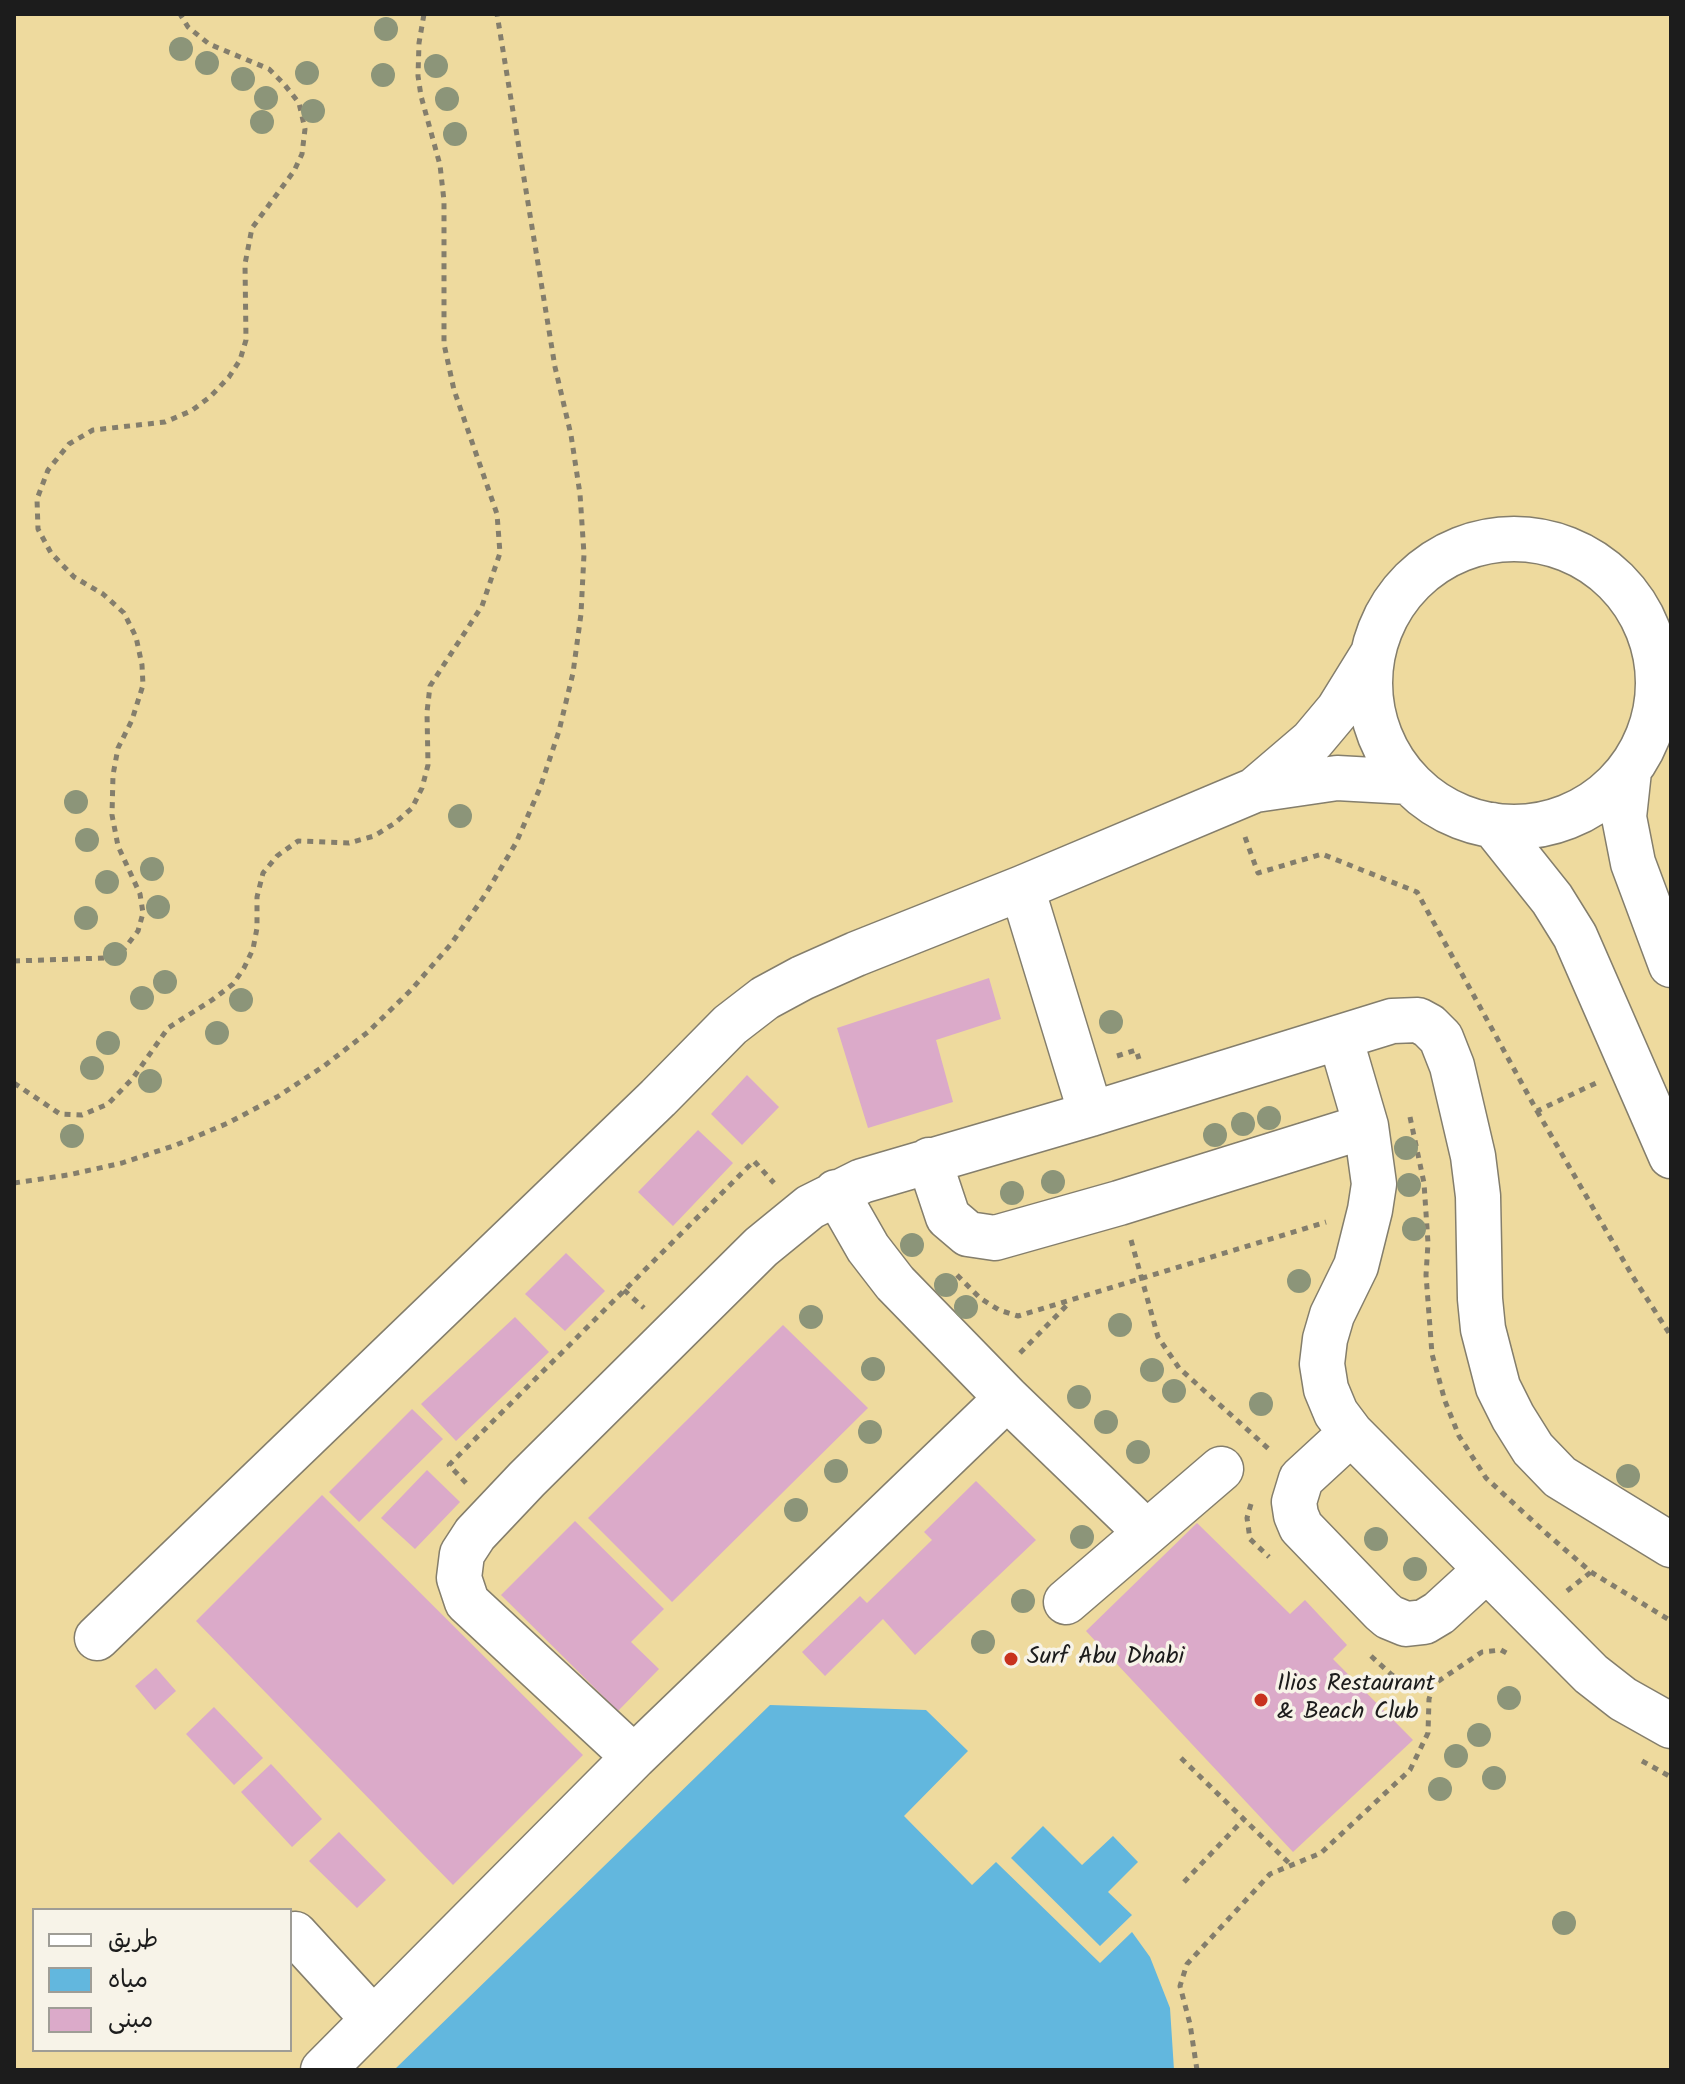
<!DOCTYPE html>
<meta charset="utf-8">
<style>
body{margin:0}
#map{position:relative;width:1685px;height:2084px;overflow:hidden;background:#ebe0bd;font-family:Kalam,"Playpen Sans Arabic",sans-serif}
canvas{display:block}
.frame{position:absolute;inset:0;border:16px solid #1c1c1c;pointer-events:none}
.legend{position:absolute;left:32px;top:1908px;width:260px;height:144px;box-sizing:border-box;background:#f7f3e8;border:2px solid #9f9d96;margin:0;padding:10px 14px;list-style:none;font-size:24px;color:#1c1c1c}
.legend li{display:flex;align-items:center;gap:16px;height:40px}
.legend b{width:40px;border:2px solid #9f9d96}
</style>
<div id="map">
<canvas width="1685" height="2084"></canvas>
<div class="frame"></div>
<ul class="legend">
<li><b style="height:10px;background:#fff"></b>طريق</li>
<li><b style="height:22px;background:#62b7de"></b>مياه</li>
<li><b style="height:22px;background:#dbaac9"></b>مبنى</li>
</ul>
</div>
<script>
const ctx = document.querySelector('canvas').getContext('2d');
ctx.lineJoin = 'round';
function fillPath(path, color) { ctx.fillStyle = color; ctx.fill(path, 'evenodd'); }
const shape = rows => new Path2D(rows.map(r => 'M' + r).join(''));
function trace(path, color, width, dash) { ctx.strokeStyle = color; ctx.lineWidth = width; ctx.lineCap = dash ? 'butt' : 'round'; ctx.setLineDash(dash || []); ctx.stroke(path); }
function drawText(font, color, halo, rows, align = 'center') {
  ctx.font = font + ' Kalam,sans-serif'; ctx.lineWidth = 7; ctx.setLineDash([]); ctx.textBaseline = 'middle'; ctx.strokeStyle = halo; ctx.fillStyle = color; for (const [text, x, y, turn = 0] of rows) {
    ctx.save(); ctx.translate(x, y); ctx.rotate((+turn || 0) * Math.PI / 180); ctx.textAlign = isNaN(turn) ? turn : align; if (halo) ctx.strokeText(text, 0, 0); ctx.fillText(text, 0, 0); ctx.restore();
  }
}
fillPath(shape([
 [14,14,1671,14,1671,2070,14,2070],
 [34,1910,290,1910,290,2050,34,2050]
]), '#eeda9e');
fillPath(shape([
 [770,1705,926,1710,968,1751,904,1816,972,1885,996,1862,1100,1963,1132,1932,1150,1957,1170,2008,1174,2070,394,2070],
 [1043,1826,1082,1865,1113,1836,1138,1862,1108,1892,1132,1915,1100,1946,1011,1858]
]), '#62b7de');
fillPath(shape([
 [989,978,1001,1019,936,1040,953,1102,868,1128,837,1028],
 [747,1075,779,1107,742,1145,711,1114],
 [698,1130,733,1163,673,1226,638,1192],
 [566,1253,605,1291,565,1331,525,1294],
 [515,1317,549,1352,456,1441,421,1404],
 [783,1325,868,1408,672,1602,588,1518],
 [412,1409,443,1439,359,1522,329,1492],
 [427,1470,460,1502,415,1549,381,1518],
 [976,1481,1036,1540,915,1655,883,1619,825,1676,802,1652,860,1596,867,1603,932,1540,924,1532],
 [322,1495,583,1755,453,1885,196,1621],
 [575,1521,664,1609,631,1642,659,1669,618,1711,501,1595],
 [1197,1523,1290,1614,1305,1600,1347,1645,1333,1659,1413,1740,1293,1852,1086,1631],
 [156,1668,176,1691,155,1710,135,1686],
 [214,1707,263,1758,234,1785,186,1734],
 [271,1764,322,1819,292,1847,241,1792],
 [339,1832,386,1880,357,1908,309,1861]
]), '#dbaac9');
const minor = shape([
 '1370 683a144 144 0 1 1 288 0a144 144 0 1 1-288 0Z',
 [1629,771,1624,817,1633,863,1671,965],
 [1257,788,1312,741,1338,710,1372,655],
 [1493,825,1552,899,1575,936,1671,1156],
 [1022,888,1091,1114],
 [1340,1037,1366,1126,1374,1184,1370,1210,1356,1266,1332,1315,1325,1339,1322,1364,1326,1389,1336,1413,1351,1433,1591,1674,1623,1699,1671,1726],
 [929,1160,948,1217,968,1234,995,1238,1119,1203,1366,1126],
 [836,1192,868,1248,895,1283,1007,1398,1146,1532],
 [1351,1433,1301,1479,1294,1502,1296,1515,1301,1527,1382,1611,1389,1617,1406,1624,1424,1622,1439,1613,1486,1570],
 [1066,1602,1221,1469],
 [97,1638,658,1098,730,1025,765,998,802,978,856,954,1022,888,1255,790,1337,778,1409,782],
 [634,1757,467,1602,459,1578,462,1554,475,1534,527,1479,761,1247,810,1207,862,1181,1091,1114,1392,1021,1418,1020,1429,1026,1441,1038,1452,1066,1473,1156,1478,1196,1480,1299,1483,1329,1498,1387,1513,1417,1533,1449,1560,1477,1671,1545],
 [295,1934,373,2019],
 [323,2070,634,1757,1007,1398]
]);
trace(minor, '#847e6c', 47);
trace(shape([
 [1245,837,1258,873,1322,854,1417,892,1537,1111,1596,1083],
 [14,961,104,958,124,949,138,931,143,913,140,894,118,846,112,815,113,775,118,748,132,720,143,685,142,665,136,637,124,613,103,594,74,577,51,553,38,529,37,499,48,470,69,444,93,430,165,422,191,411,210,397,229,377,240,360,246,340,245,264,252,228,294,171,302,154,305,129,299,103,284,84,269,69,209,44,188,27,180,14],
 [1117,1056,1136,1050,1139,1059],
 [14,1083,60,1114,82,1115,108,1104,133,1078,168,1028,212,1000,233,984,244,968,253,949,257,928,257,897,263,873,277,856,298,841,349,843,374,836,395,823,412,808,422,788,428,765,427,712,430,686,482,606,500,553,497,514,454,390,444,344,444,201,440,165,421,96,418,76,419,43,424,14],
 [1537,1111,1633,1277,1671,1336],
 [1410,1117,1424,1183,1428,1243,1426,1275,1432,1354,1445,1401,1459,1436,1486,1478,1547,1534,1591,1572,1671,1621],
 [14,1183,68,1175,122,1163,176,1145,228,1123,277,1097,324,1066,368,1032,411,990,451,944,485,895,516,843,540,788,559,731,573,673,581,614,584,554,580,494,571,435,555,367,497,14],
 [1131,1240,1158,1337,1179,1368,1271,1451],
 [957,1275,980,1298,999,1310,1018,1316,1326,1222],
 [624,1290,644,1308],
 [1020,1353,1070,1302],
 [466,1483,449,1465,754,1161,774,1183],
 [1251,1504,1247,1518,1250,1539,1269,1557],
 [1567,1591,1591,1572],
 [1371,1656,1392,1675,1412,1686,1434,1684],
 [1181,1758,1290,1864],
 [1642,1761,1671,1777],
 [1184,1882,1244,1819],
 [1197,2070,1190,2024,1180,1986,1187,1964,1270,1874,1321,1853,1410,1770,1428,1733,1429,1699,1434,1684,1482,1652,1501,1650,1510,1655]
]), '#847e6c', 5, [6, 6]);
trace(minor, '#fff', 44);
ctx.fillStyle = '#8c9579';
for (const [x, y] of [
 [386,29],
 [181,49],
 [207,63],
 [436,66],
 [307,73],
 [383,75],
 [243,79],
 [266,98],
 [447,99],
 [313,111],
 [262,122],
 [455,134],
 [76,802],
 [460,816],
 [87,840],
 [152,869],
 [107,882],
 [158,907],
 [86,918],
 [115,954],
 [165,982],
 [142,998],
 [241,1000],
 [1111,1022],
 [217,1033],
 [108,1043],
 [92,1068],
 [150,1081],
 [1269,1118],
 [1243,1124],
 [1215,1135],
 [72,1136],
 [1406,1148],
 [1053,1182],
 [1409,1185],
 [1012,1193],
 [1414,1229],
 [912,1245],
 [1299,1281],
 [946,1285],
 [966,1307],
 [811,1317],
 [1120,1325],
 [873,1369],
 [1152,1370],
 [1174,1391],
 [1079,1397],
 [1261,1404],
 [1106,1422],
 [870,1432],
 [1138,1452],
 [836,1471],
 [1628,1476],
 [796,1510],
 [1082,1537],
 [1376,1539],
 [1415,1569],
 [1023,1601],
 [983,1642],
 [1509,1698],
 [1479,1735],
 [1456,1756],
 [1494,1778],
 [1440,1789],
 [1564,1923]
]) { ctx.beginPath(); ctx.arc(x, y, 12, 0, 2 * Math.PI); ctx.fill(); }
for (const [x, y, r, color] of [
 [1011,1659,8,"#c8321e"],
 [1261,1700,8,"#c8321e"]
]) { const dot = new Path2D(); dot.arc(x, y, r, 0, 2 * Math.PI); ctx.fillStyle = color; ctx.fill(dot); trace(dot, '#f7f3e8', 3); }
drawText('24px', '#1c1c1c', '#f7f3e8', [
 ["Surf Abu Dhabi",1027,1659],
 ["Ilios Restaurant",1277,1686],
 ["& Beach Club",1277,1714]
], 'left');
</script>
